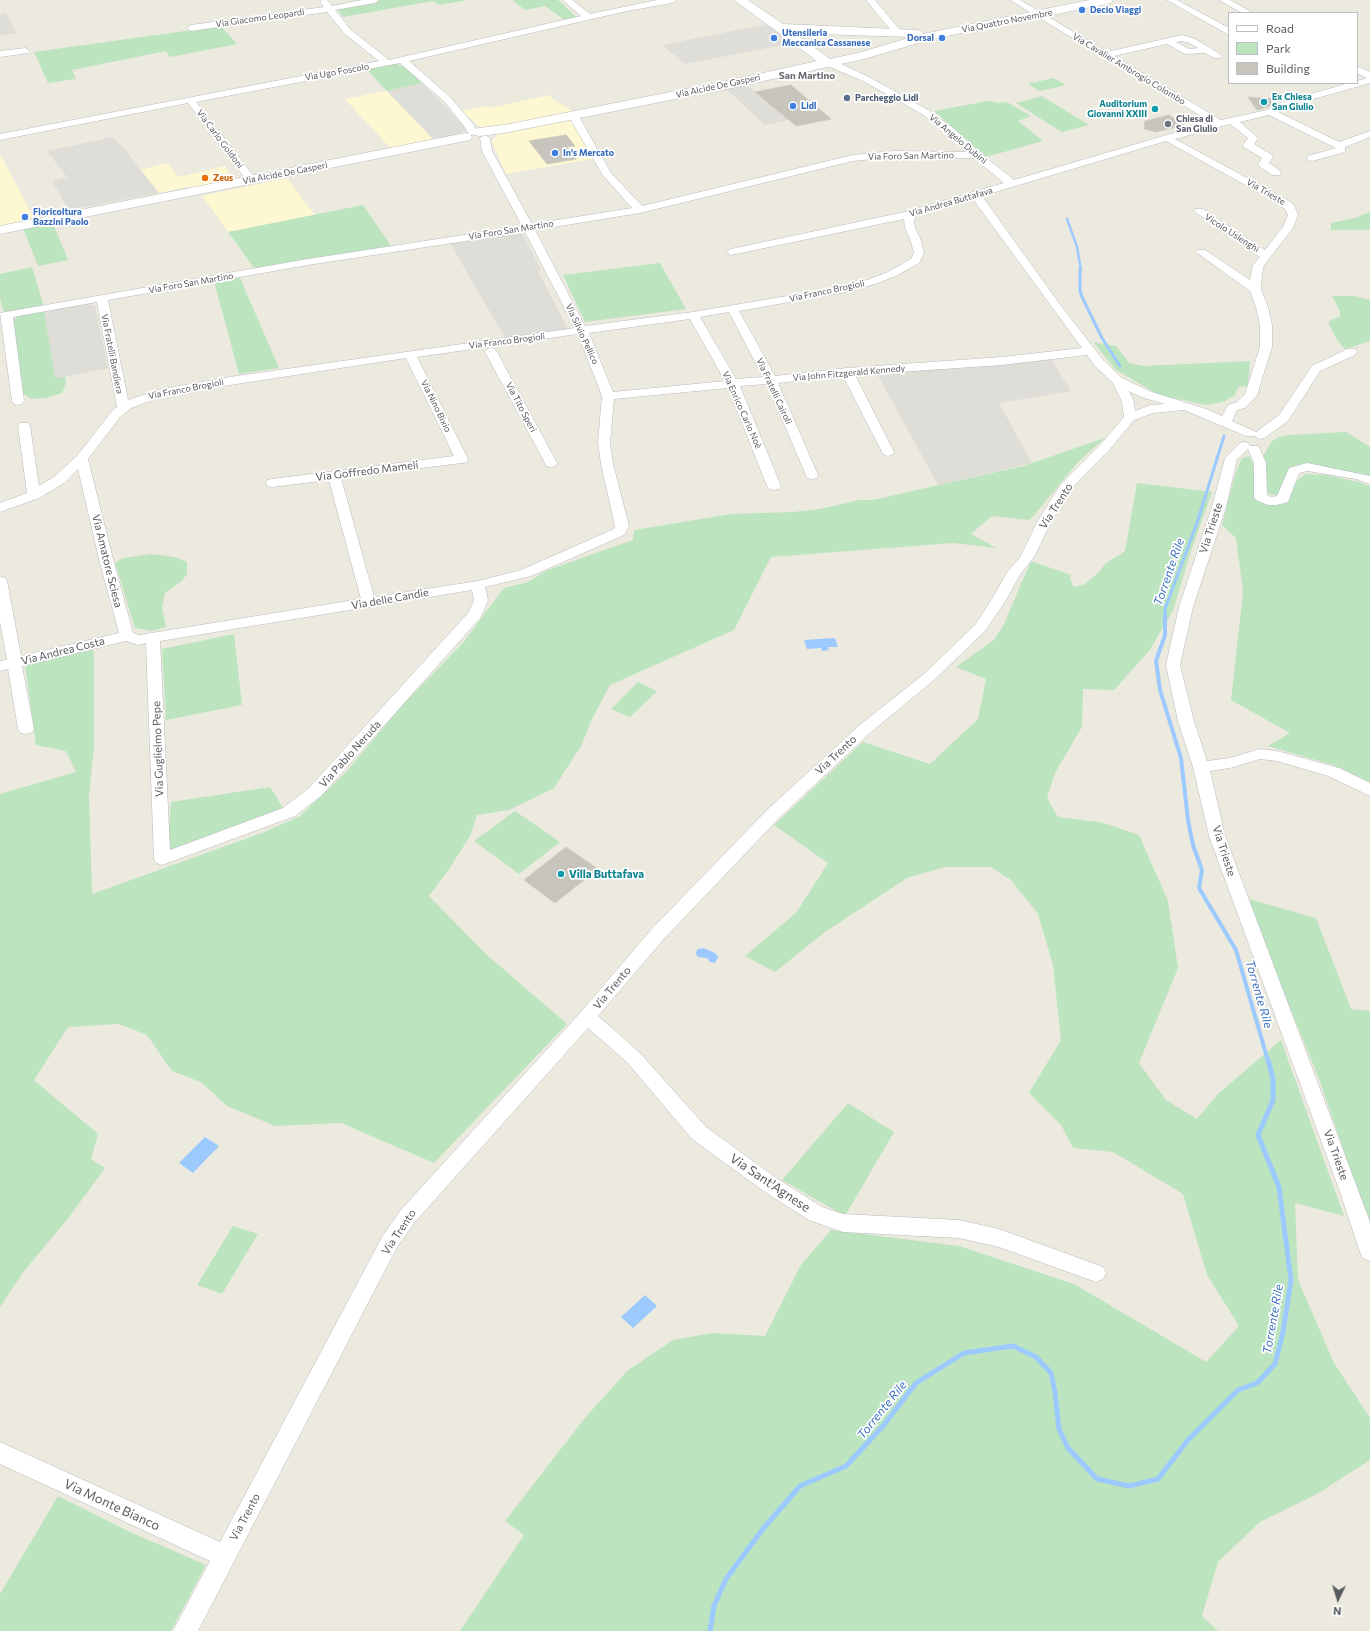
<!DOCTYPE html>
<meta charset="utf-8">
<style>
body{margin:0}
#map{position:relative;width:1370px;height:1631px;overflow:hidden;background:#eceadf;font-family:Commissioner,sans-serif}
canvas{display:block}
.legend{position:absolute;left:1228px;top:12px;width:130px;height:72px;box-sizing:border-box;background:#fff;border:1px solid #bcbdc0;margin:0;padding:5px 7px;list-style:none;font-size:12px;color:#585b61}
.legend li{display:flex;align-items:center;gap:8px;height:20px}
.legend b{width:20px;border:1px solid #bcbdc0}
.north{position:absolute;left:1318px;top:1579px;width:40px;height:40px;-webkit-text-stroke:3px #fff;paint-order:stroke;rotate:184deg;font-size:11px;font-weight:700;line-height:16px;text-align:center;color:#585b61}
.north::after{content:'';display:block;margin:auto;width:14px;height:18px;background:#585b61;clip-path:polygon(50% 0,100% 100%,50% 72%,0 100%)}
</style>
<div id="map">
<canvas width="1370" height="1631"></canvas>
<ul class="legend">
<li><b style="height:5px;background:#fff"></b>Road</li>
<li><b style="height:11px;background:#bbe4bf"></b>Park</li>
<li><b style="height:11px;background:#c6c4bd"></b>Building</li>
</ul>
<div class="north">N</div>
</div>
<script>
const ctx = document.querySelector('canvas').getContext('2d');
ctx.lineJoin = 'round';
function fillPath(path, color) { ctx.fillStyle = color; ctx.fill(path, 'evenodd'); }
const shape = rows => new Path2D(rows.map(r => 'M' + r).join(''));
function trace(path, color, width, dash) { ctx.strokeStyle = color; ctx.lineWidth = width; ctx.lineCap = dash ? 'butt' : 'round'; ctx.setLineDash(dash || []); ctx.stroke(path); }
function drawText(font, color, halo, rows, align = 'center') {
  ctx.font = font + ' Commissioner,sans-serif'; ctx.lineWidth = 3.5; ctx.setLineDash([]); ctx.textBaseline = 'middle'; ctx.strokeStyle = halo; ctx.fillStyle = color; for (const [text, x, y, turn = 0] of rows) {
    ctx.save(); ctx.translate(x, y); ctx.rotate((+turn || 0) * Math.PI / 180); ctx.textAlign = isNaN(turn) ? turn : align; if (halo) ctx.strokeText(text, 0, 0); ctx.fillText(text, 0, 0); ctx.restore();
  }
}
fillPath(shape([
 [387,91,435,141,391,149,345,99],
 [549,95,554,100,575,112,483,130,462,111,489,106,491,108],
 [567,120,571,120,593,159,506,174,492,142,499,133],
 [0,154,35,220,0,226],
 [167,163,179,177,225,166,233,179,190,189,187,187,159,193,139,170],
 [287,178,315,215,228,232,202,196]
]), '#fef8d2');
fillPath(shape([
 [6,13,16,33,0,36,0,14],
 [767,24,793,43,685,64,662,45],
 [422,83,461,123,466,130,456,135,435,141,387,91],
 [745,84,788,120,765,125,725,88],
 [112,137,122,146,159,193,69,210,52,181,67,177,47,151],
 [516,233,523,234,541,270,538,271,568,329,505,338,450,243],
 [87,304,95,306,108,368,55,379,44,310],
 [1051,359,1071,391,999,403,1032,463,938,485,877,374]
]), '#dfddd7');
fillPath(shape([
 [377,0,468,0,439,5,433,1,343,17,336,7],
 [512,0,558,0,576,17,565,20,545,6,525,10],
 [221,26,237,44,170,57,166,51,72,70,76,79,48,83,34,52],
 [390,64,397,64,405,67,422,83,387,91,366,69],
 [1053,78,1066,85,1040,91,1028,84],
 [1043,96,1043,97,1089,125,1062,132,1016,103],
 [988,101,999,103,1007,102,1031,116,1018,121,1043,141,986,157,934,111],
 [363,205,391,246,254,268,228,232],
 [1370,212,1370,230,1331,230,1331,223,1355,218],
 [53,223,68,260,38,266,23,228],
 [660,263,686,309,585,322,563,275],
 [32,267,44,307,4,312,0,299,0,274],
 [240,278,279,368,239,374,214,281],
 [1332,296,1354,296,1370,300,1370,341,1345,349,1337,340,1328,322,1340,316,1340,311],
 [44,310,55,378,65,377,66,383,62,393,47,398,31,399,21,392,13,320,20,315],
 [1093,342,1116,346,1129,363,1143,366,1250,361,1248,386,1238,387,1235,395,1223,402,1206,405,1159,395,1116,370],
 [1346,432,1370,447,1370,476,1329,468,1302,465,1287,472,1282,491,1276,495,1270,495,1267,491,1263,456,1272,441,1279,437,1290,435],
 [1105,438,1080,460,1036,513,1029,520,992,516,971,534,996,548,953,543,771,557,734,630,610,685,593,717,581,746,554,788,509,810,477,815,470,836,449,869,429,896,486,954,567,1024,434,1163,341,1123,275,1126,227,1106,201,1082,172,1071,147,1035,119,1024,68,1027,34,1080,98,1134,91,1159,105,1168,70,1216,24,1271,0,1307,0,794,76,772,66,751,36,745,25,665,89,646,94,652,94,747,89,794,92,894,262,833,300,816,346,772,405,702,462,644,504,588,528,582,545,571,633,540,634,530,731,514,793,512,820,509,859,500,873,500,1023,466],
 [1249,456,1252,461,1255,480,1265,503,1273,505,1284,504,1297,481,1305,474,1326,475,1359,482,1370,486,1370,782,1333,765,1268,746,1290,733,1231,700,1243,592,1236,538,1222,525,1235,475,1242,458],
 [1137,483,1212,492,1190,554,1173,611,1149,651,1114,690,1083,689,1082,727,1055,773,1047,798,1058,817,1104,823,1139,835,1168,901,1178,968,1139,1063,1166,1100,1197,1119,1218,1094,1281,1040,1344,1216,1295,1203,1298,1280,1334,1363,1370,1418,1370,1460,1317,1494,1260,1522,1218,1562,1202,1616,1218,1631,460,1631,524,1535,505,1521,584,1419,627,1371,673,1340,712,1333,765,1336,801,1265,831,1230,959,1246,1074,1284,1206,1362,1239,1326,1207,1275,1183,1194,1113,1152,1073,1148,1061,1125,1029,1093,1061,1040,1053,965,1038,914,1011,880,991,867,945,867,907,878,825,932,775,972,745,956,796,913,828,863,774,825,863,742,930,764,978,719,986,679,956,667,994,640,1004,624,1031,561,1071,575,1070,579,1074,587,1085,584,1099,572,1106,563,1125,551],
 [151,554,175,557,187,562,187,574,182,581,165,593,162,607,166,627,151,631,135,628,115,563,123,558],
 [234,634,242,705,166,720,162,649],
 [638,682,657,691,630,717,611,709],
 [270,787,283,808,167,851,171,802],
 [515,811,560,842,519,874,474,841],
 [1245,898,1316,918,1351,1009,1370,1011,1370,1227,1318,1076],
 [848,1103,894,1132,845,1216,782,1180],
 [233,1226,258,1234,222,1294,197,1285],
 [58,1496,128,1531,206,1565,171,1631,0,1631,0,1594]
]), '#bbe4bf');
fillPath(shape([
 [835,638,838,647,828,647,829,650,822,651,821,648,807,649,804,640],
 [704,948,715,953,718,957,715,963,710,962,707,958,698,957,696,954,696,952,698,949],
 [205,1137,219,1146,193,1173,179,1163],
 [645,1295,657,1306,633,1328,621,1317]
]), '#9ccaff');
trace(shape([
 [1067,219,1077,247,1081,270]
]), '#9ccaff', 2.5);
trace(shape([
 [1080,269,1080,291,1083,299,1102,338,1120,366],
 [1165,616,1165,609,1198,520,1224,436]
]), '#9ccaff', 3);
trace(shape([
 [1165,615,1165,635,1156,661,1160,690,1181,758,1188,820,1193,845,1202,870,1199,888,1236,950,1268,1061]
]), '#9ccaff', 4);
trace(shape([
 [710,1631,714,1606,726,1579,762,1530,800,1486,846,1466,883,1426,916,1383,964,1353,1013,1346,1036,1357,1051,1373,1055,1392,1059,1429,1068,1448,1097,1479,1129,1486,1158,1479,1188,1440,1238,1390,1257,1383,1275,1364,1283,1332,1291,1280,1279,1187,1258,1135,1273,1100,1273,1078,1268,1060]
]), '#9ccaff', 5);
const building = shape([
 [791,85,831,119,796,126,755,92,791,85],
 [1248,97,1285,100,1259,110,1256,109,1248,97],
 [1169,115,1184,125,1156,132,1144,129,1145,121,1169,115],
 [566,135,575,146,567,147,576,159,547,164,529,141,566,135],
 [566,847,598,869,555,903,524,880,566,847]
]);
fillPath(building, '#c6c4bd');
trace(building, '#d0ccbe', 1);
const street = shape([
 [322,0,327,0,332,6,362,0,379,0,375,3,335,10,351,30,389,60,581,16,563,0,572,0,590,14,657,0,676,0,672,3,627,11,409,61,450,97,474,125,477,132,472,135,469,134,464,126,444,101,400,63,196,102,256,179,251,182,247,181,188,103,0,140,0,134,379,61,345,34,327,12,191,31,187,28,191,25,324,7,320,2,322,0],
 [866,0,875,0,900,30,901,32,900,34,894,34,866,0],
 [1010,0,1020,0,1107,52,1182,35,1195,39,1220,54,1222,56,1220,58,1214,58,1205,53,1185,54,1167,44,1114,56,1221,120,1267,110,1283,102,1349,83,1357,83,1357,81,1367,78,1357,73,1357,66,1370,72,1370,83,1289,106,1278,112,1339,142,1370,131,1370,137,1345,147,1345,152,1312,161,1308,160,1307,158,1308,156,1336,148,1269,115,1240,122,1258,138,1254,144,1272,155,1273,157,1269,163,1280,171,1281,173,1280,175,1272,175,1259,166,1258,164,1262,158,1244,147,1243,145,1248,138,1230,124,1175,139,1284,198,1294,205,1298,215,1293,228,1264,265,1262,274,1261,289,1268,307,1272,325,1272,347,1257,395,1245,408,1237,410,1232,421,1256,432,1279,415,1312,366,1347,349,1355,349,1357,352,1355,355,1320,371,1288,421,1264,438,1260,439,1254,436,1246,436,1184,410,1153,413,1134,420,1110,449,1071,489,1050,524,1034,557,1021,573,1006,600,985,631,934,680,871,732,780,817,662,941,598,1016,639,1052,706,1127,779,1180,822,1207,843,1214,959,1220,999,1229,1103,1267,1106,1273,1103,1279,1096,1282,999,1247,959,1238,843,1232,809,1220,765,1192,692,1139,627,1062,588,1028,414,1223,396,1249,198,1631,173,1631,210,1561,0,1464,0,1442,220,1542,382,1237,400,1211,581,1012,650,931,768,809,861,724,924,674,975,625,992,599,1008,571,1021,556,1036,524,1061,484,1102,443,1124,417,1122,402,1113,383,1095,366,1087,355,1002,365,855,375,894,452,892,455,888,456,884,455,882,452,843,376,778,383,818,475,817,478,812,479,807,478,806,475,767,384,740,386,781,486,779,489,774,490,769,489,767,486,728,388,614,399,610,443,613,464,629,526,624,535,531,576,485,587,488,600,481,617,321,796,295,816,162,865,156,863,154,859,146,643,138,645,126,641,22,666,34,729,31,733,26,734,21,733,18,729,8,669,0,671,0,661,7,660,0,622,0,577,5,578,7,581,21,656,119,633,99,559,78,469,64,483,39,498,0,512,0,503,27,493,18,426,20,423,28,423,30,426,39,486,54,477,77,456,112,411,117,407,97,302,13,317,24,401,22,404,18,405,14,404,12,401,0,313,308,259,522,226,482,151,480,138,485,135,490,138,492,151,532,224,632,208,602,174,568,115,573,112,578,115,611,173,642,206,853,155,893,151,967,152,947,132,922,114,863,81,823,64,821,62,823,60,826,59,839,63,869,77,928,110,953,128,980,153,1014,180,1211,122,1010,0],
 [1182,41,1189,43,1198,48,1189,49,1176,42,1182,41],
 [1166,141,1276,202,1285,209,1288,215,1283,227,1265,250,1203,209,1195,209,1194,211,1260,257,1253,265,1250,280,1205,250,1197,250,1196,252,1250,291,1256,307,1260,325,1260,347,1245,394,1237,402,1228,405,1222,416,1206,409,1149,391,1122,378,1103,360,1061,306,982,196,1166,141],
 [893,157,974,158,1004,183,909,211,731,249,726,252,731,255,904,219,905,228,910,238,914,253,911,259,888,272,867,280,840,287,693,312,585,326,535,230,640,213,853,161,893,157],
 [973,199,1082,348,1002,357,847,368,775,376,739,311,841,293,875,284,896,276,919,263,924,253,920,238,915,228,914,221,916,216,973,199],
 [525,232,575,328,230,377,162,389,128,400,108,300,308,265,525,232],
 [729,312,763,377,736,379,700,317,729,312],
 [690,319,725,381,613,392,589,333,690,319],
 [578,334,602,396,598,443,601,464,615,526,614,529,521,570,478,581,374,597,341,478,462,463,467,462,468,459,417,357,578,334],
 [406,358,454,456,272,479,267,480,266,483,267,486,272,487,329,480,361,599,139,635,133,633,113,559,88,459,120,417,131,408,163,396,230,385,406,358],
 [1129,391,1141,397,1165,404,1151,405,1135,411,1134,402,1129,391],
 [472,590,474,600,469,612,309,788,283,808,170,850,160,641,472,590],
 [1167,0,1177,0,1229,28,1229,35,1167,0],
 [1219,0,1230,0,1253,13,1242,13,1219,0],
 [25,48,30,51,28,53,0,57,0,51,25,48],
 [491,348,495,349,497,352,557,463,556,466,551,467,546,466,545,463,485,352,487,349,491,348],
 [1244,442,1248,443,1250,446,1258,446,1260,449,1266,463,1267,495,1271,497,1277,496,1289,468,1307,463,1370,476,1370,484,1356,479,1308,471,1299,473,1288,502,1276,505,1268,505,1256,500,1254,497,1254,463,1248,449,1237,459,1226,507,1193,607,1180,665,1194,721,1207,761,1230,758,1260,749,1277,751,1339,768,1370,783,1370,796,1328,776,1277,761,1260,759,1230,768,1210,771,1225,836,1370,1222,1370,1261,1363,1258,1360,1252,1340,1192,1209,836,1193,767,1178,721,1166,665,1179,607,1212,507,1225,458,1240,443,1244,442]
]);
const secondary = shape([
 [734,0,748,0,783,24,917,30,921,31,923,34,1089,0,1113,0,1111,3,1107,4,932,39,864,59,736,87,504,133,479,136,474,135,472,132,474,129,479,128,504,125,736,79,817,61,734,0],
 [793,32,816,34,911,37,862,52,830,59,793,32],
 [465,133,470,134,472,137,470,140,0,234,0,226,465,133]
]);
trace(street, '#b7b9bf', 1);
trace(secondary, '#b8bbc2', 1);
fillPath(street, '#fff');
fillPath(secondary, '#fff');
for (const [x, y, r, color] of [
 [1082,10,4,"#3f7fe0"],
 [774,38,4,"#3f7fe0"],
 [942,38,4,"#3f7fe0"],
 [847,98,4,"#5c6f8a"],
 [1264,102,4,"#0f9aa8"],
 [793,106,4,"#3f7fe0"],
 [1155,109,4,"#0f9aa8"],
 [1168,124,4,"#6b7280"],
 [555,153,4,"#3f7fe0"],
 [205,178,4,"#e8710a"],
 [25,217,4,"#3f7fe0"],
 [561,874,4,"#0f9aa8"]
]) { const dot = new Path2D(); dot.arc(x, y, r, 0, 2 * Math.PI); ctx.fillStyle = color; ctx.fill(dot); trace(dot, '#fff', 1.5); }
drawText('bold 9px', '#366cbe', '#fff', [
 ["Decio Viaggi",1090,10],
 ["Utensileria",782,33],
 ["Meccanica Cassanese",782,43],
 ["Dorsal",934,38,"right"],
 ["Lidl",801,106],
 ["In's Mercato",563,153],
 ["Floricoltura",33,212],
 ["Bazzini Paolo",33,222]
], 'left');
drawText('9px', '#585b61', '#fff', [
 ["Via Giacomo Leopardi",260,18,-8],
 ["Via Quattro Novembre",1007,21,-11],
 ["Via Cavalier Ambrogio Colombo",1129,69,31],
 ["Via Ugo Foscolo",337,72,-10],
 ["Via Alcide De Gasperi",718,86,-12],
 ["Via Carlo Goldoni",220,139,53],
 ["Via Angelo Dubini",958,139,40],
 ["Via Foro San Martino",911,156,-1],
 ["Via Alcide De Gasperi",285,173,-11],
 ["Via Trieste",1266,192,30],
 ["Via Andrea Buttafava",951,202,-16],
 ["Via Foro San Martino",511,230,-9],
 ["Vicolo Uslenghi",1232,233,33],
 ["Via Foro San Martino",191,283,-10],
 ["Via Franco Brogioli",827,291,-12],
 ["Via Silvio Pellico",582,334,65],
 ["Via Franco Brogioli",507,341,-7],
 ["Via Fratelli Bandiera",112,354,79],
 ["Via John Fitzgerald Kennedy",849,373,-5],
 ["Via Franco Brogioli",186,389,-11],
 ["Via Fratelli Cairoli",774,391,65],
 ["Via Nino Bixio",436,406,64],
 ["Via Tito Speri",521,407,62],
 ["Via Enrico Carlo Noè",742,410,66]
]);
drawText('bold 9px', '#0d838f', '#fff', [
 ["Ex Chiesa",1272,97],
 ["San Giulio",1272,107],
 ["Auditorium",1147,104,"right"],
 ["Giovanni XXIII",1147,114,"right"]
], 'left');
drawText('bold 9px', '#4e5e75', '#fff', [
 ["Parcheggio Lidl",855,98]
], 'left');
drawText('bold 9px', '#5b616d', '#fff', [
 ["Chiesa di",1176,119],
 ["San Giulio",1176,129]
], 'left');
drawText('bold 9px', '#c56008', '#fff', [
 ["Zeus",213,178]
], 'left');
drawText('bold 10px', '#696d73', '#fff', [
 ["San Martino",807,76]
]);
drawText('11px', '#585b61', '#fff', [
 ["Via Goffredo Mameli",367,471,-7],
 ["Via Trento",1056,506,-57],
 ["Via Trieste",1211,528,-72],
 ["Via Amatore Sciesa",107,561,76],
 ["Via delle Candie",390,599,-10],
 ["Via Andrea Costa",63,651,-14],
 ["Via Guglielmo Pepe",158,749,-92],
 ["Via Pablo Neruda",350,754,-48],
 ["Via Trento",836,755,-43],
 ["Via Trieste",1224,851,72],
 ["Via Trento",612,988,-50],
 ["Via Trieste",1336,1155,70],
 ["Via Trento",399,1232,-56],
 ["Via Trento",245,1517,-62]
]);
drawText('bold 11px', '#0d838f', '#fff', [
 ["Villa Buttafava",569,874]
], 'left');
drawText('italic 12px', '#3f72c1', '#fff', [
 ["Torrente Rile",1169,572,-71],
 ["Torrente Rile",1259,994,74],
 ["Torrente Rile",1273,1319,-80],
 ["Torrente Rile",882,1410,-51]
]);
drawText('13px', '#585b61', '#fff', [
 ["Via Sant'Agnese",770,1183,34],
 ["Via Monte Bianco",112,1505,25]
]);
</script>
